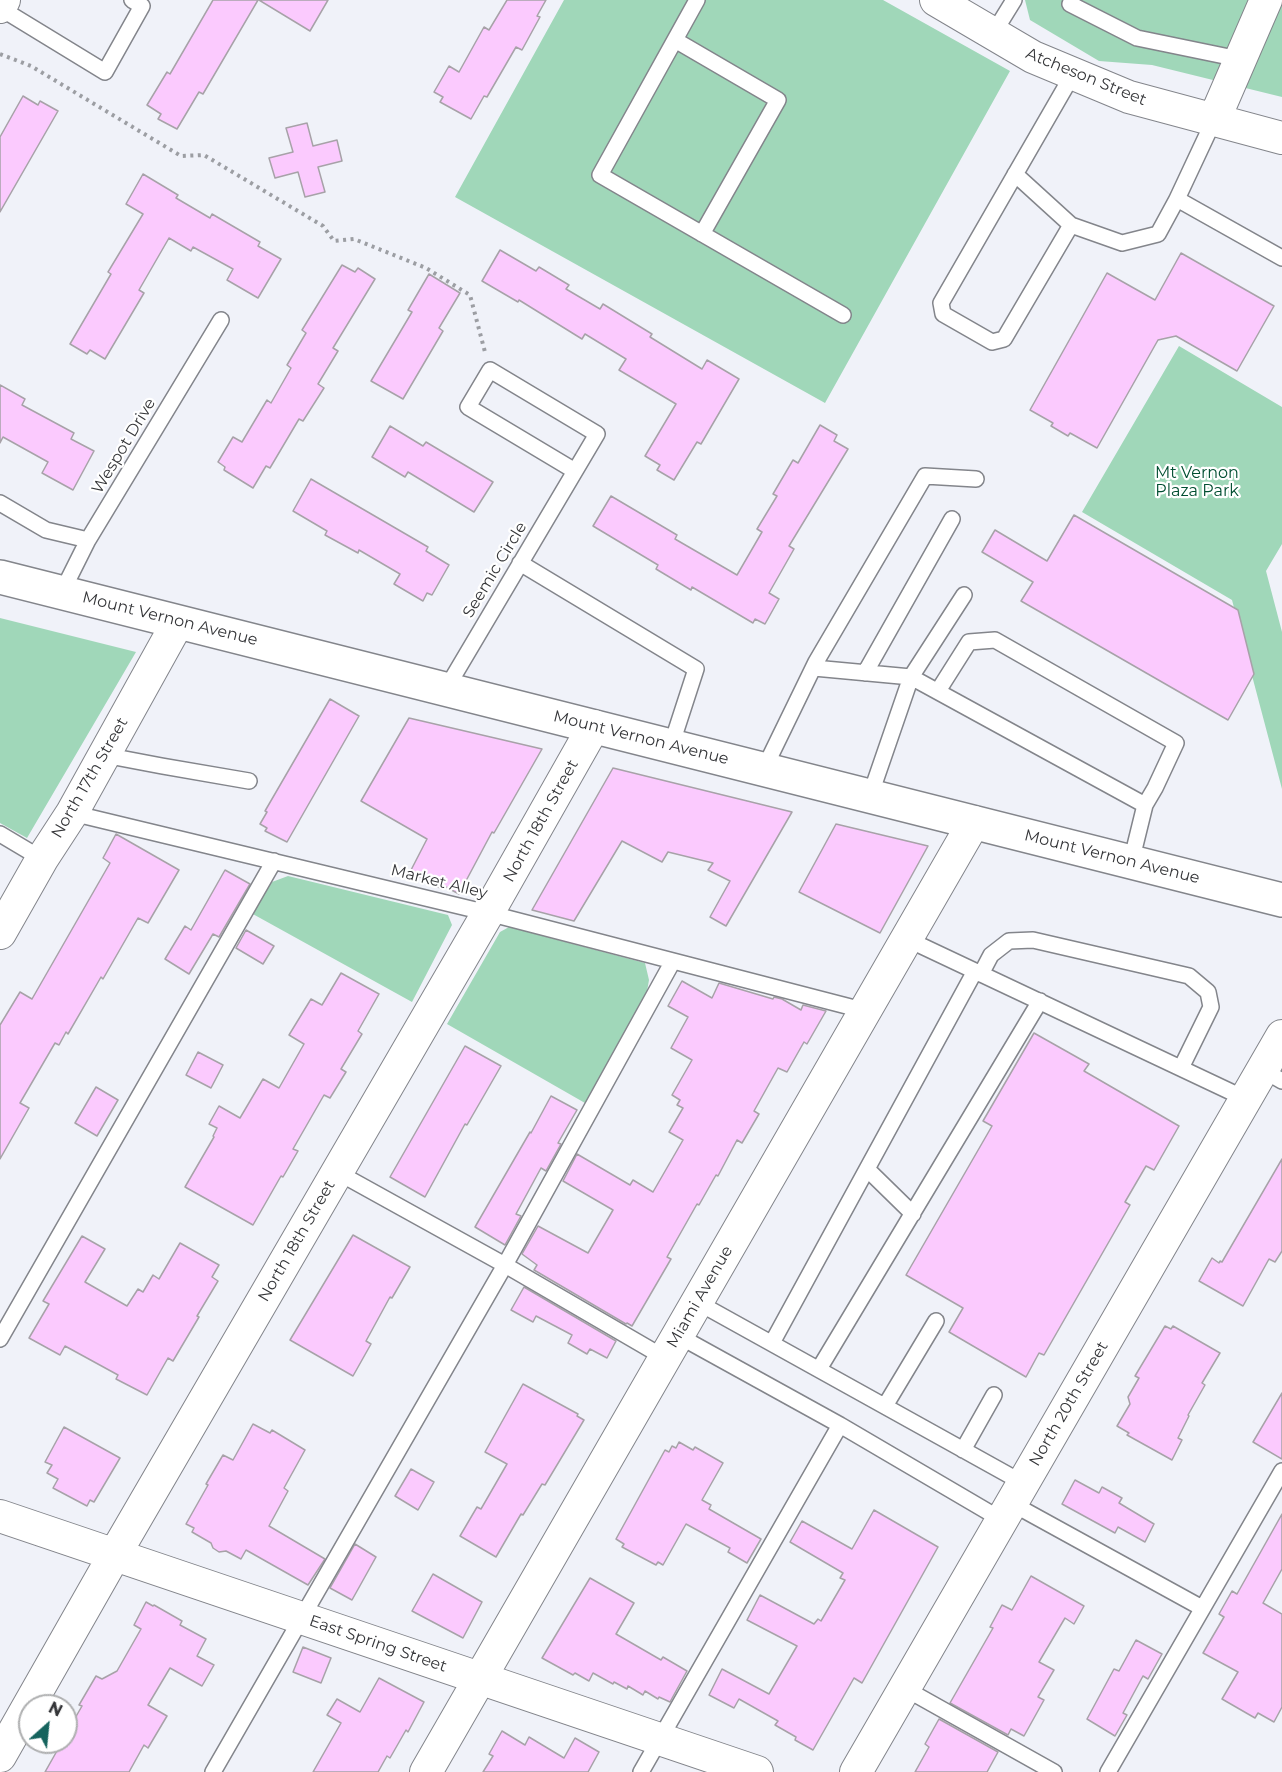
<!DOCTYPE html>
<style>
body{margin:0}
#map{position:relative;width:1282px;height:1772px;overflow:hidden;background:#f0f2f9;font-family:Montserrat,sans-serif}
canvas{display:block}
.north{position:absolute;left:18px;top:1694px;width:60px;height:60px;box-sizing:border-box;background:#fff;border:2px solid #aeafb0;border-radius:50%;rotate:27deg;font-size:16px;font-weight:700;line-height:24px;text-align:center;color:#353639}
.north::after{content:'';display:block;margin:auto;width:21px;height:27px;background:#15635d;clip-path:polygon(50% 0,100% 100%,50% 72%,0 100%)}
</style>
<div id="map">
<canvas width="1282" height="1772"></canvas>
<div class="north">N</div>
</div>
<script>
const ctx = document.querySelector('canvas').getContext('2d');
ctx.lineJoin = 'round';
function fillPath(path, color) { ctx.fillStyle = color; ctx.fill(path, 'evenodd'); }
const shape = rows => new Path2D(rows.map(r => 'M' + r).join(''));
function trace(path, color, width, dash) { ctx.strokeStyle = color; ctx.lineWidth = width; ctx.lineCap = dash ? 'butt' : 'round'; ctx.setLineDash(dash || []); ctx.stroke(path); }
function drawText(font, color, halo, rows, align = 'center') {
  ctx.font = font + ' Montserrat,sans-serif'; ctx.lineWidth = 4.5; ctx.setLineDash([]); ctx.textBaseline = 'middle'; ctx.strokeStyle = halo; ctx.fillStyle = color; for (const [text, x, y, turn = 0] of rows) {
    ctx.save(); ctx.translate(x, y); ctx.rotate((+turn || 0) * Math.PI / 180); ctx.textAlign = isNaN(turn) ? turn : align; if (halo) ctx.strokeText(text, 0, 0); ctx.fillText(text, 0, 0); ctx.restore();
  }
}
fillPath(shape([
 [564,0,883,0,1010,71,825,403,455,197],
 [1025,0,1282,0,1282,97,1152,65,1099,61,1030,20],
 [1179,346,1282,407,1282,544,1266,571,1282,632,1282,789,1232,600,1082,512],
 [0,618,136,652,27,838,0,823],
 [288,876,448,915,452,925,412,1002,251,913,272,882],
 [509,927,645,963,649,980,646,997,585,1103,447,1024,500,932]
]), '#a0d7b9');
const building = shape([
 [213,0,258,0,203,94,199,92,177,129,158,119,161,114,147,105,167,72,170,74,213,0],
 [259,0,328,0,310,31,259,0],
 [507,0,546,0,537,16,540,17,522,50,516,47,487,97,484,96,471,119,440,102,443,97,434,92,449,66,459,72,484,27,489,30,507,0],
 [23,96,38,105,40,101,58,111,0,212,0,137,23,96],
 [307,123,313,146,337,140,342,161,318,167,325,192,305,197,298,172,275,178,269,158,293,152,286,128,307,123],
 [143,174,178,195,176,198,210,218,212,214,260,242,258,246,281,259,258,298,227,280,233,269,193,247,191,251,169,238,139,290,144,293,105,359,90,350,87,354,70,344,111,274,108,272,143,214,126,204,143,174],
 [500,250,536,271,539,267,569,285,566,289,600,309,603,304,652,334,650,337,702,369,707,360,739,379,701,444,697,442,674,480,657,470,660,465,645,456,676,404,619,370,626,359,585,334,582,339,519,300,518,302,482,281,500,250],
 [1181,253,1274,306,1237,371,1176,336,1158,340,1097,448,1070,433,1068,436,1051,426,1053,423,1030,410,1107,273,1155,300,1181,253],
 [342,265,355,272,358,268,375,279,333,348,338,351,318,384,324,388,303,421,299,419,270,468,266,466,253,488,224,470,225,467,218,462,233,437,242,442,267,400,271,403,291,368,287,365,306,333,302,330,342,265],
 [429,274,460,293,439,328,443,331,403,399,371,381,412,312,408,310,429,274],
 [0,385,25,399,22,405,74,433,71,439,94,451,73,490,42,473,48,462,3,437,0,443,0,385],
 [820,425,837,435,834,441,848,449,789,546,794,549,769,593,779,599,765,624,755,619,753,623,692,587,691,590,656,569,658,565,593,526,611,496,677,535,675,539,737,575,762,532,757,529,777,496,773,494,793,460,798,463,820,425],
 [390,426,423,446,426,442,493,482,474,512,408,472,405,477,372,457,390,426],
 [311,479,428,547,426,551,449,565,432,595,427,593,423,601,394,584,400,574,359,550,358,553,325,535,327,531,293,511,311,479],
 [1074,515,1238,610,1254,674,1228,720,1021,601,1033,582,982,552,995,530,1047,561,1074,515],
 [330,699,359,716,287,842,265,831,267,828,260,824,267,812,265,811,330,699],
 [409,718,542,749,494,833,492,832,459,894,444,886,442,889,410,872,427,839,361,801,409,718],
 [613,768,792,812,726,926,710,917,730,881,708,870,713,863,668,852,662,862,622,841,574,921,532,910,613,768],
 [836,824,928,846,880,933,799,892,836,824],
 [116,834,179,870,148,923,138,918,103,979,101,977,97,984,68,1034,66,1032,59,1045,55,1043,20,1103,29,1108,0,1159,0,1025,20,992,32,999,110,863,103,858,116,834],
 [225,870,250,884,219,937,213,934,189,974,165,959,185,926,191,930,225,870],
 [246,930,274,946,263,964,236,948,246,930],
 [341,973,379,994,358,1031,362,1034,341,1069,346,1072,330,1098,324,1095,293,1149,298,1151,283,1177,281,1176,253,1225,185,1187,214,1137,213,1136,217,1128,209,1124,219,1106,240,1118,263,1079,279,1088,304,1044,289,1035,311,999,322,1005,341,973],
 [682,981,712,998,719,983,773,999,774,997,782,999,801,1010,803,1005,826,1011,807,1044,804,1042,787,1072,778,1068,754,1111,759,1114,742,1143,737,1140,718,1176,716,1175,699,1205,697,1204,667,1257,671,1259,632,1326,627,1323,626,1324,534,1270,537,1265,522,1254,538,1226,588,1253,613,1210,563,1181,577,1154,630,1185,633,1180,653,1192,683,1140,669,1132,683,1108,677,1105,680,1100,672,1095,692,1060,671,1048,688,1017,668,1006,682,981],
 [1034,1033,1089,1064,1084,1071,1179,1126,1154,1170,1146,1166,1125,1202,1130,1205,1044,1355,1039,1353,1026,1377,949,1332,963,1308,906,1275,992,1126,983,1121,1034,1033],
 [465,1046,501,1066,467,1125,465,1124,425,1197,390,1177,465,1046],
 [198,1052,223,1065,211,1088,186,1075,198,1052],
 [96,1087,118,1100,97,1136,75,1123,96,1087],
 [551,1096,577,1110,558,1143,561,1144,546,1171,541,1168,516,1214,521,1216,505,1245,475,1227,530,1132,531,1133,551,1096],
 [1282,1159,1282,1251,1275,1262,1269,1259,1243,1306,1199,1281,1212,1258,1219,1263,1220,1261,1222,1262,1282,1159],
 [353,1235,410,1267,392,1298,390,1297,366,1341,371,1344,353,1376,290,1340,353,1235],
 [82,1236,105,1249,85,1282,127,1306,138,1289,143,1292,153,1275,159,1279,180,1243,219,1265,212,1277,218,1281,197,1316,199,1317,173,1361,168,1358,147,1395,116,1379,118,1375,65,1346,60,1355,29,1338,49,1304,43,1301,82,1236],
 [524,1287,616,1341,607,1358,590,1349,587,1354,568,1343,572,1335,536,1316,533,1322,511,1310,524,1287],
 [1165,1326,1171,1329,1173,1326,1220,1353,1202,1383,1205,1385,1188,1415,1189,1416,1178,1438,1182,1440,1172,1460,1127,1435,1129,1433,1117,1426,1130,1404,1128,1397,1139,1378,1135,1376,1165,1326],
 [523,1384,578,1414,577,1416,584,1420,545,1485,542,1484,523,1515,521,1514,496,1557,460,1536,477,1507,481,1509,507,1464,485,1452,523,1384],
 [1282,1393,1282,1459,1253,1442,1282,1393],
 [253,1424,270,1433,272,1430,305,1450,284,1488,288,1491,269,1526,325,1559,308,1585,246,1550,241,1559,226,1551,219,1552,213,1548,211,1543,192,1532,194,1528,186,1524,208,1485,206,1484,223,1455,233,1460,253,1424],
 [64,1427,120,1458,94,1502,90,1500,87,1506,53,1488,58,1479,47,1473,52,1465,45,1462,64,1427],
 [679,1442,693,1450,695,1447,723,1463,702,1500,711,1505,709,1509,761,1539,747,1563,728,1552,730,1548,686,1524,663,1565,658,1562,656,1565,622,1547,624,1544,616,1539,665,1450,669,1452,672,1446,676,1448,679,1442],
 [411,1469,434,1482,418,1510,395,1496,411,1469],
 [1075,1480,1099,1493,1102,1487,1122,1498,1119,1503,1154,1524,1145,1542,1118,1527,1115,1533,1062,1504,1075,1480],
 [874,1510,938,1547,862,1683,854,1678,813,1750,795,1740,796,1737,775,1725,778,1721,739,1699,734,1708,709,1695,722,1669,769,1694,797,1646,747,1620,760,1595,814,1624,818,1619,821,1621,845,1580,840,1578,843,1573,790,1542,802,1521,852,1549,874,1510],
 [1282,1514,1282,1569,1263,1603,1282,1614,1282,1707,1274,1722,1258,1713,1255,1718,1222,1699,1238,1672,1203,1653,1224,1617,1219,1614,1232,1591,1237,1594,1282,1514],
 [355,1544,376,1557,352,1600,330,1588,355,1544],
 [433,1574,482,1602,463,1638,412,1611,433,1574],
 [1031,1576,1084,1606,1074,1624,1065,1618,1039,1662,1054,1670,1038,1697,1044,1700,1024,1736,1011,1729,1008,1735,950,1703,993,1628,990,1627,1002,1605,1012,1610,1031,1576],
 [590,1578,634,1603,616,1634,661,1660,663,1657,687,1671,670,1702,659,1697,658,1699,645,1691,643,1695,628,1686,627,1689,614,1682,613,1684,593,1673,589,1681,575,1673,573,1675,542,1658,590,1578],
 [146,1602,153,1606,154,1605,182,1621,180,1625,206,1639,197,1656,214,1665,202,1686,170,1668,148,1705,167,1716,148,1748,144,1745,129,1772,45,1772,62,1742,66,1742,66,1734,82,1706,79,1705,96,1676,102,1679,117,1671,141,1629,134,1625,146,1602],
 [1136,1640,1162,1654,1148,1679,1143,1676,1123,1713,1127,1715,1115,1736,1087,1719,1114,1669,1119,1671,1136,1640],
 [303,1647,331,1658,321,1683,293,1672,303,1647],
 [379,1678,424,1702,408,1732,406,1730,390,1758,387,1756,378,1772,313,1772,341,1723,327,1715,337,1699,360,1712,379,1678],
 [939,1719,998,1752,987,1772,915,1772,929,1747,925,1744,939,1719],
 [502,1731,525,1745,529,1737,564,1758,575,1738,599,1752,588,1772,483,1772,493,1756,489,1754,502,1731]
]);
fillPath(building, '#fbcafe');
trace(building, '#a7a2a8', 1.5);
const service = shape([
 [697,0,600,175,843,315],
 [1072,0,1070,4,1137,38,1239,59],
 [0,8,105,72,142,6,132,0],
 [993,34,1014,0],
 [675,40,778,100,702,234],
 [1073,74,941,303,943,314,992,342,1004,339,1071,225,1122,243,1158,234,1177,199],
 [1214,120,1177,199,1282,258],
 [1015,174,1071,225],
 [0,503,46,530,88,540],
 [520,563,696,669,671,746],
 [62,592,88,540,221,320],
 [814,668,911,677,964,595],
 [865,673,952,519],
 [446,689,597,434,490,370,468,407,575,471],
 [938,691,969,642,995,640,1176,743,1155,788,1145,805],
 [104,755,162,766,249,781],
 [764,769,816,662,925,476,976,479],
 [870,796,911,677,1145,805,1131,862],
 [72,813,488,913,866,1011],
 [0,834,42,859],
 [907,939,1246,1099],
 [981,974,991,955,1009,941,1033,940,1189,976,1208,992,1211,1007,1181,1068],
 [1263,1070,1282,1081],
 [867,1169,913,1214],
 [337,1172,505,1265,665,1358],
 [697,1302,1023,1483],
 [677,1335,840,1425,1002,1520],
 [0,1339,274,861],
 [772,1343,975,971],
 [819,1369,1040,1001],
 [885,1406,936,1321],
 [963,1450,994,1395],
 [1011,1503,1202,1608],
 [904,1688,1054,1772],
 [213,1772,505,1265,673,961],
 [641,1772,840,1425],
 [1108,1772,1282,1471]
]);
const minor = shape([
 [936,0,1033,57,1129,97,1282,138],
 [0,7,4,0],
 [1214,120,1266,0],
 [0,933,42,859,72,813,178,622],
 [0,1516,757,1772],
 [0,1756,115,1554,488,913,594,726],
 [426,1772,974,822],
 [856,1772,1282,1036]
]);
const tertiary = shape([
 [0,577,1282,900]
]);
trace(service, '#83858b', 18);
trace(minor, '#83858b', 34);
trace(tertiary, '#83858b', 36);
trace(shape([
 [0,54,31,66,181,156,204,155,323,226,334,241,354,239,426,268,470,295,485,352]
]), '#9c9ea3', 4, [3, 4.5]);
trace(service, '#fff', 15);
trace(minor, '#fff', 32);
trace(tertiary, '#fff', 33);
drawText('16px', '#353639', '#fff', [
 ["Atcheson Street",1086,77,22],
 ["Wespot Drive",124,446,-59],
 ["Seemic Circle",495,570,-59],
 ["Mount Vernon Avenue",170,619,14],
 ["Mount Vernon Avenue",641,738,14],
 ["North 17th Street",90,778,-60],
 ["North 18th Street",541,821,-61],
 ["Mount Vernon Avenue",1112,857,14],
 ["Market Alley",439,882,14],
 ["North 18th Street",297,1241,-60],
 ["Miami Avenue",700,1297,-60],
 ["North 20th Street",1069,1404,-60],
 ["East Spring Street",378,1644,19]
]);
drawText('16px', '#004e31', '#fff', [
 ["Mt Vernon",1197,473],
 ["Plaza Park",1197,491]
]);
</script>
